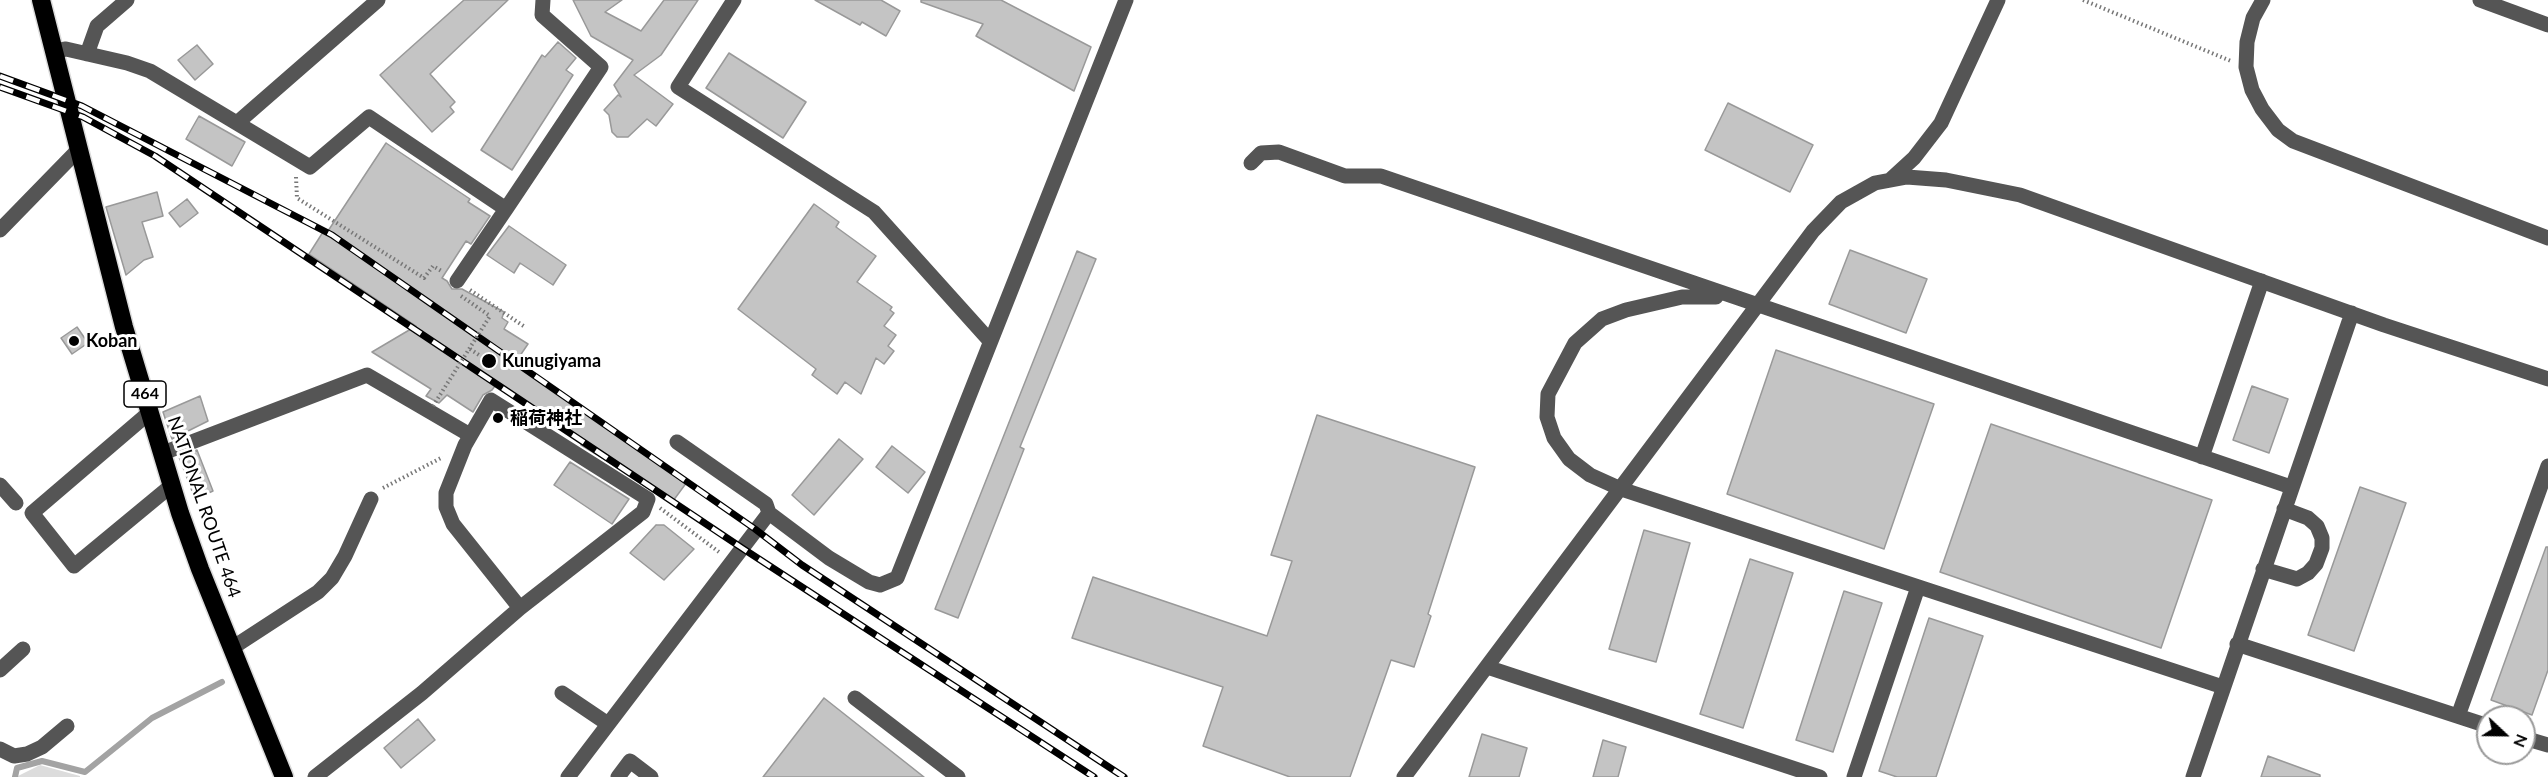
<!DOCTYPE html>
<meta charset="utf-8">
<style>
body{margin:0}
#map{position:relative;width:2548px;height:777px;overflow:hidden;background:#fff;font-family:Lato,sans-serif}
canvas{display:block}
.north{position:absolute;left:2476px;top:705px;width:60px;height:60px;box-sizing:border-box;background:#fff;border:2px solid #999;border-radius:50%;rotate:112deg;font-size:16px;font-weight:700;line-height:24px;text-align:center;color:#000}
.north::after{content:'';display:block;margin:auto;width:21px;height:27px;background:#000;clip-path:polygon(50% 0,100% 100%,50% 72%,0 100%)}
</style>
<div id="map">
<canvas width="2548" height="777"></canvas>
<div class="north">N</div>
</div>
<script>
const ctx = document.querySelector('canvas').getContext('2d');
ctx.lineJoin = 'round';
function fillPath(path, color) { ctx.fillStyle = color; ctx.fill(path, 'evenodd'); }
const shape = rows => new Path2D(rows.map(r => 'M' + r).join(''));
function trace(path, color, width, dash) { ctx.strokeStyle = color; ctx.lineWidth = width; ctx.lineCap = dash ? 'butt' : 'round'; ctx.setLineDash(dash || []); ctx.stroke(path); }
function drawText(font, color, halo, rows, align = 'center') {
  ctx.font = font + ' Lato,"Noto Sans JP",sans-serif'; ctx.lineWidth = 6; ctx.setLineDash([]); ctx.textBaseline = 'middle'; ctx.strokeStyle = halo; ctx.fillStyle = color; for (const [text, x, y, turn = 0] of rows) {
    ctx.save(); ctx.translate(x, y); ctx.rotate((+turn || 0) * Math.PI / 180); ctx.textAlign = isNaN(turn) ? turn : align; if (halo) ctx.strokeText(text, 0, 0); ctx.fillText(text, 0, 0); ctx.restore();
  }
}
fillPath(shape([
 [40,765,80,776,80,777,16,777]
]), '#dcdcdc');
trace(shape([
 [15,777,17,768,42,761,85,772,152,718,222,682]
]), '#a3a3a3', 6);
const building = shape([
 [464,0,508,0,430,74,455,102,450,107,454,112,432,132,380,75,464,0],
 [573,0,622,0,605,12,641,31,664,0,698,0,661,55,634,75,673,104,656,126,647,119,628,137,617,137,612,132,609,115,604,110,618,95,621,97,614,85,633,60,591,36,573,0],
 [815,0,881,0,900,11,886,36,862,22,860,25,815,0],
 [921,0,1001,0,1091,47,1074,91,976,36,983,24,921,2,921,0],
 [558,42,576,58,566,70,573,75,512,170,481,150,542,55,545,57,558,42],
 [197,45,213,64,195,80,178,60,197,45],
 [729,53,806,102,783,138,706,88,729,53],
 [1728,103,1813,145,1790,192,1705,150,1728,103],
 [199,116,245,142,232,166,186,139,199,116],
 [386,143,470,199,468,202,490,216,471,244,466,241,442,278,447,281,452,289,462,289,504,312,502,318,508,322,504,329,528,344,515,363,687,482,673,501,581,445,584,440,498,382,492,390,483,395,473,412,447,395,439,403,426,396,431,389,372,352,416,326,309,254,323,232,326,234,386,143],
 [157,192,163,216,142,222,153,257,144,260,126,275,106,207,157,192],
 [187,199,198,213,180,227,169,213,187,199],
 [814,204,839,222,836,227,876,256,857,282,892,307,890,310,894,313,884,326,896,335,888,346,894,351,884,364,876,358,861,394,845,382,837,394,812,375,816,369,738,309,814,204],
 [509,226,566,265,553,285,520,263,514,273,487,255,509,226],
 [1850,250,1927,279,1906,333,1829,304,1850,250],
 [1077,251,1096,259,1020,447,1024,449,958,618,935,609,1077,251],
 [77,327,88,343,72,354,61,338,77,327],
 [1776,350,1934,404,1884,549,1727,494,1776,350],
 [2252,386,2288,399,2269,453,2233,440,2252,386],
 [200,396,208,421,172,439,163,412,200,396],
 [1317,415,1475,467,1428,614,1431,616,1414,667,1391,660,1350,777,1290,777,1203,746,1223,687,1072,638,1093,577,1267,636,1292,561,1271,555,1317,415],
 [1991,424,2212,500,2161,648,1940,572,1991,424],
 [839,439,863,459,814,515,792,495,839,439],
 [892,446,925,472,908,493,876,467,892,446],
 [197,450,213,491,195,499,179,457,197,450],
 [570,462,629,499,612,524,554,485,570,462],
 [2360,487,2406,503,2354,651,2308,635,2360,487],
 [656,525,664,525,694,549,664,580,630,553,656,525],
 [1644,530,1690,543,1656,662,1609,649,1644,530],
 [2546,547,2548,547,2548,670,2532,715,2491,700,2546,547],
 [1750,559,1793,573,1743,728,1700,714,1750,559],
 [1844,591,1882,603,1833,752,1796,740,1844,591],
 [1929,618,1983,636,1936,777,1897,777,1879,771,1929,618],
 [824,698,924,777,763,777,824,698],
 [418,719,435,740,401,768,384,748,418,719],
 [1482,734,1527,748,1519,777,1469,777,1482,734],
 [1603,740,1626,747,1618,777,1593,777,1603,740],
 [2268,756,2320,775,2320,777,2261,777,2268,756]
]);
fillPath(building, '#c4c4c4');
trace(building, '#999', 1.5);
const highway = shape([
 [41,0,124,327,180,513,200,569,284,777]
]);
trace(highway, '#dbdbdb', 21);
trace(shape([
 [2083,0,2231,61],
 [296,177,297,198,424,278,433,266,443,272],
 [470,290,525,327],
 [461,296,490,316],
 [470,349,479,355],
 [383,488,443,457],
 [660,508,719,552]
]), '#777', 4, [1.5, 3]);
trace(shape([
 [734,0,678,87,874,212,990,341],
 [2263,0,2253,18,2247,42,2246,67,2252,90,2262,109,2278,130,2293,141,2548,238],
 [2480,0,2548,25],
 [55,51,66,49,127,63,150,71,310,167,369,117,506,209,601,67,542,15,543,0],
 [87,54,97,26,127,0],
 [237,123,378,0],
 [1251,163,1261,153,1279,152,1345,176,1381,176,2291,487],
 [1890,180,1914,158,1941,123,1998,0],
 [0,230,79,149],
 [457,281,506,209],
 [1716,297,1682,297,1626,310,1602,319,1575,343,1548,394,1547,417,1554,438,1569,459,1590,475,1621,489,2223,687],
 [150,412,32,513,74,566,172,485],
 [677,442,766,504,769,513],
 [163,453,367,375,470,435],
 [2202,457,2262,281],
 [0,485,16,503],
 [2263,569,2297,579,2308,573,2316,564,2322,548,2322,538,2317,526,2308,518,2284,509],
 [2237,644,2488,726],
 [232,648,318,592,332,578,345,556,371,499],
 [1487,667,1820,777],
 [0,670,23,649],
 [562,693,608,724],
 [855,698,958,777],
 [2458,716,2548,466],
 [2524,738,2548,745],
 [0,749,14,756,27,754,42,747,67,726],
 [315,777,422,693,520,608,643,512,648,499,491,400,465,445,446,493,446,507,453,524,520,608],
 [568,777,769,513,829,558,869,582,880,585,897,578,1126,0],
 [618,777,630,761,651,777],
 [1404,777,1813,231,1841,202,1875,183,1907,177,1946,180,2020,195,2384,325,2548,379],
 [1854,777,1918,587],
 [2193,777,2352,313]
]), '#555', 15);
trace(highway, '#000', 18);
const rail = shape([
 [0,76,82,106,332,235,755,529,802,565,1124,777],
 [0,87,83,117,155,156,742,548,1094,777]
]);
trace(rail, '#000', 7);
trace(rail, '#fff', 4.5, [14]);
trace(shape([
 [433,406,490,316]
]), '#777', 4, [1.5, 3]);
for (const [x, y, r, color] of [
 [74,341,6,"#000"],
 [489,361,8,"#000"],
 [498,418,6,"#000"]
]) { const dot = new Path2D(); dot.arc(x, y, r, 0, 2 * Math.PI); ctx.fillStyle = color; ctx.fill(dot); trace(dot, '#fff', 2); }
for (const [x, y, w] of [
 [145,394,42]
]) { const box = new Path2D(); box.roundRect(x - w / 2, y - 13, w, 26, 4.5); ctx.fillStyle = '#fff'; ctx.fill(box); trace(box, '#000', 1.5); }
drawText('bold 16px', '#000', null, [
 ["464",145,394]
]);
drawText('bold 18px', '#000', '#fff', [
 ["Koban",86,341],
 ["Kunugiyama",502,361],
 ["稲荷神社",510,418]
], 'left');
drawText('18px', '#000', '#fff', [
 ["NATIONAL ROUTE 464",204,507,71]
]);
</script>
